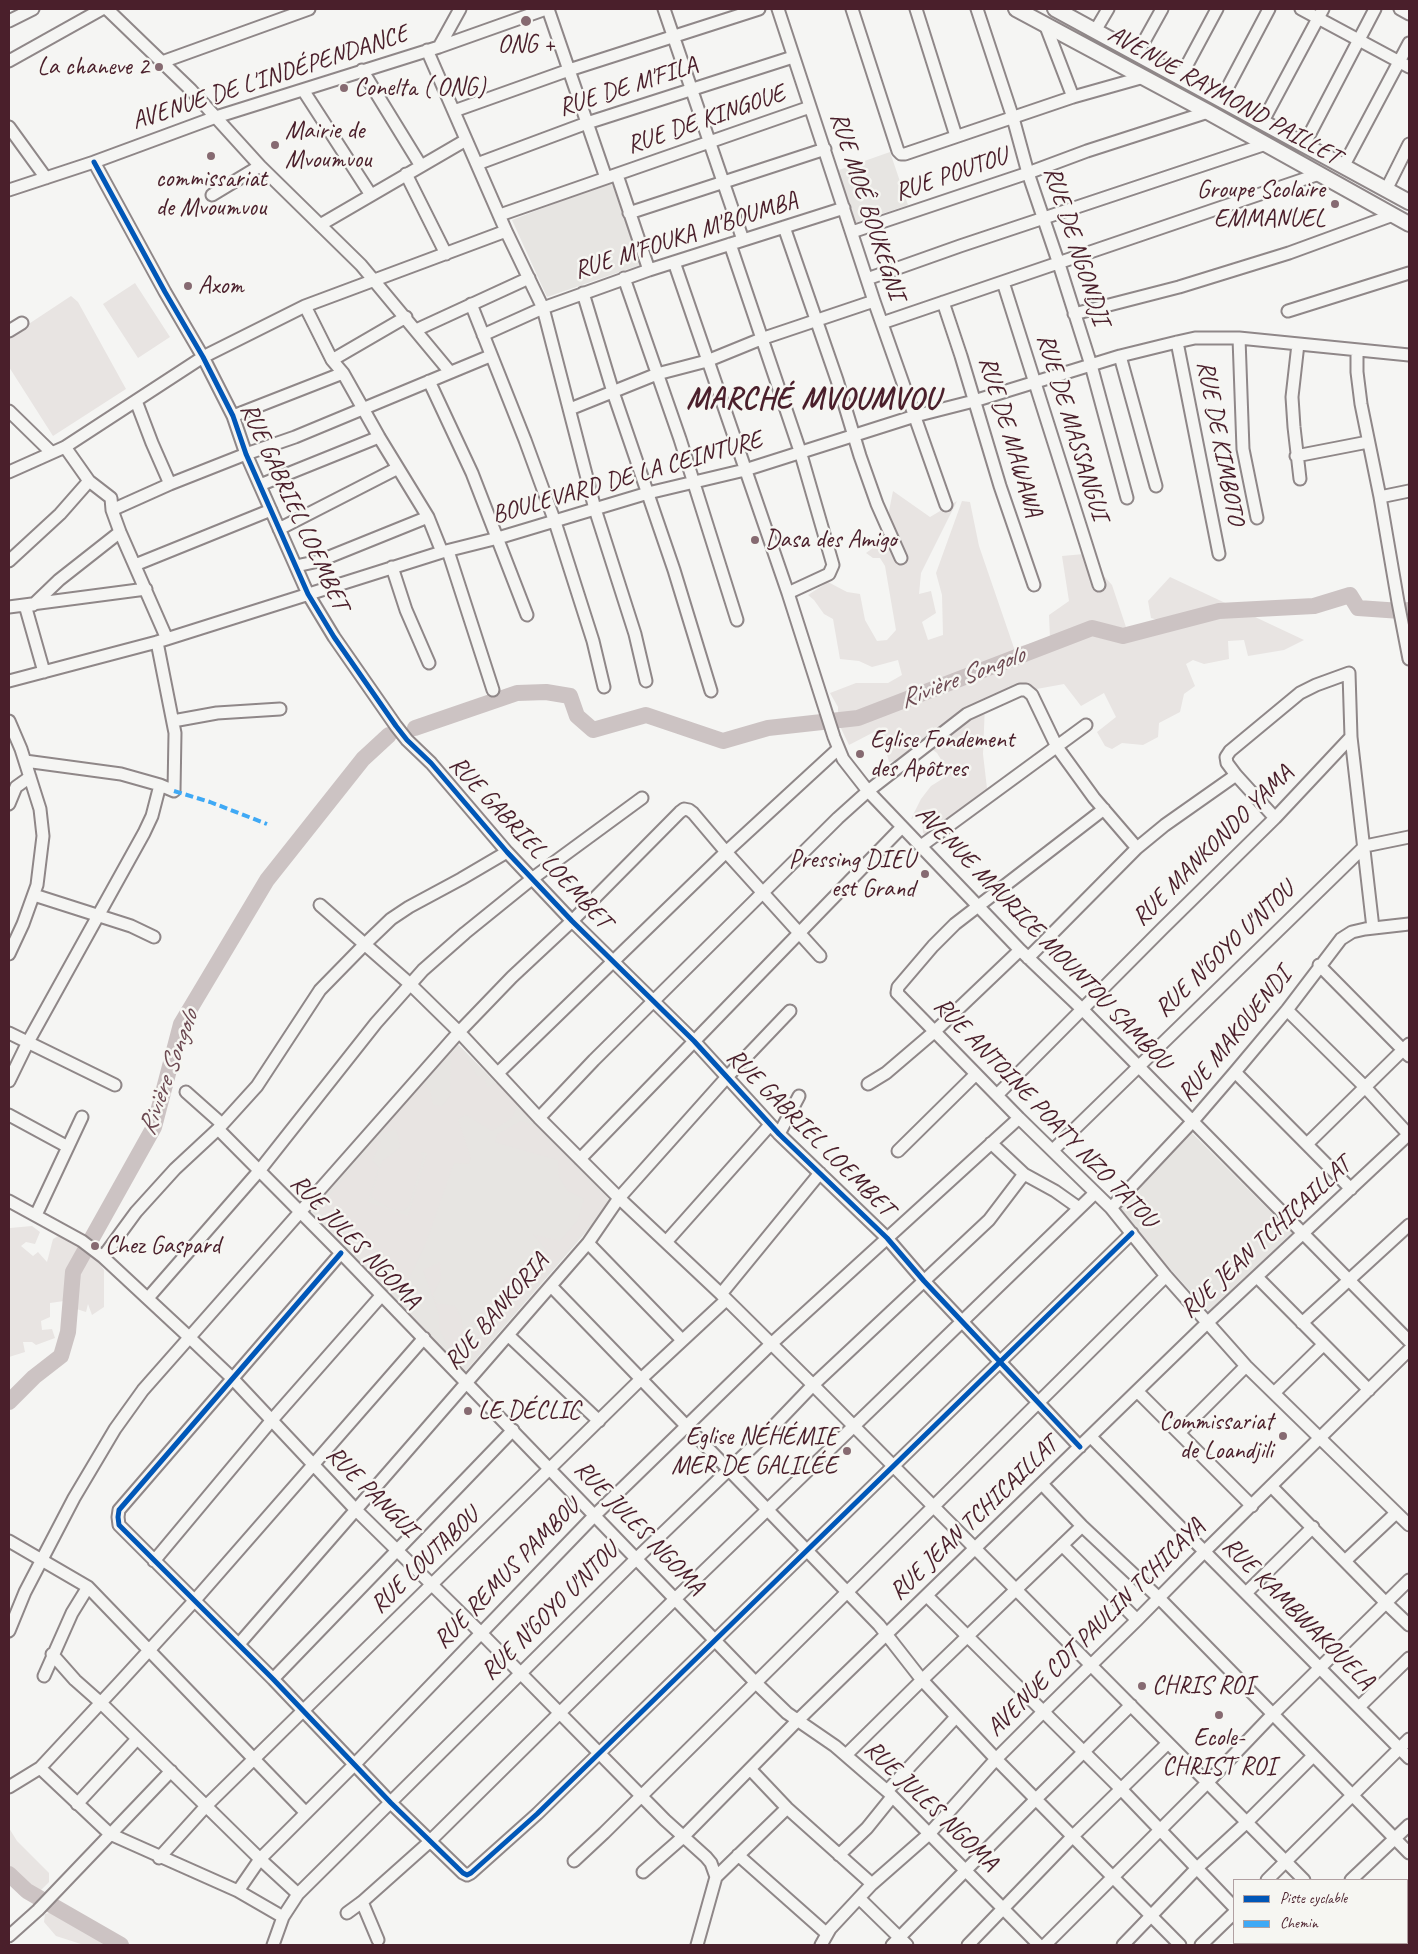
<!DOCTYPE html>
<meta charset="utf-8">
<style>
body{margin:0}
#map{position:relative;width:1418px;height:1954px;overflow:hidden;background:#f5f5f3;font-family:Caveat,sans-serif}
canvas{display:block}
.frame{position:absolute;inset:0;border:10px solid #4a1f2b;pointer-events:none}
.legend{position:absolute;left:1233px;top:1879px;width:175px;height:65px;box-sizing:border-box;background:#f6f6f2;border:1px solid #b1a0a2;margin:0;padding:6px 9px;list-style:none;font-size:15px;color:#4a1f2b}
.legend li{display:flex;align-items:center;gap:10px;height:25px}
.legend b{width:25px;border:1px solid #b1a0a2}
</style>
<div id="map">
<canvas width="1418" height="1954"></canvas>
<div class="frame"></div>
<ul class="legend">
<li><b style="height:6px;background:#0057b8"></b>Piste cyclable</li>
<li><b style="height:6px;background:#3fa9f5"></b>Chemin</li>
</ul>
</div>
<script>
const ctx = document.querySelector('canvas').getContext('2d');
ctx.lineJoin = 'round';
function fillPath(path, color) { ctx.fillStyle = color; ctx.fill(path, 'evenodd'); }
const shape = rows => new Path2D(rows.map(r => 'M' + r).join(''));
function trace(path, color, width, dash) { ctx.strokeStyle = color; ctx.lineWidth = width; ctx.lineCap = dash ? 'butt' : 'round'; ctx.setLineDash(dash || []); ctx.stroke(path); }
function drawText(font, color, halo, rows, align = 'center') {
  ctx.font = font + ' Caveat,sans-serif'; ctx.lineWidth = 5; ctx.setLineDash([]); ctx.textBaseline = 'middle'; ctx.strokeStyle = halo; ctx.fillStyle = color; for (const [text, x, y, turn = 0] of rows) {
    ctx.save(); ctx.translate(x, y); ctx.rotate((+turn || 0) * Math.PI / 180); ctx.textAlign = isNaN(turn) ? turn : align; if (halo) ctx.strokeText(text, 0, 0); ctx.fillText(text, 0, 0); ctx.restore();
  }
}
fillPath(shape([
 [890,152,908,205,852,224,836,171],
 [610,182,614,188,640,265,547,297,512,220],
 [455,1041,612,1202,465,1372,309,1209],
 [1190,1131,1292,1233,1209,1312,1117,1210]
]), '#e7e5e2');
fillPath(shape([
 [135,283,170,337,138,358,103,304],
 [71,296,78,302,126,389,53,436,9,367,9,337],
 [893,491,930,517,957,501,921,573,919,594,931,591,936,613,922,622,928,640,943,635,942,595,936,573,962,501,970,502,979,546,1014,648,1050,638,1049,615,1069,601,1062,556,1084,554,1112,585,1126,627,1147,625,1158,620,1151,618,1148,601,1170,577,1304,640,1284,650,1248,656,1244,640,1228,641,1229,659,1204,664,1193,660,1186,664,1195,686,1184,694,1180,712,1159,723,1158,737,1143,745,1122,743,1112,749,1105,746,1097,732,1116,717,1104,693,1081,706,1064,684,1031,690,985,704,983,754,988,797,932,839,923,833,922,815,911,819,921,799,931,786,950,774,937,753,929,747,902,760,889,762,884,743,874,732,849,745,838,722,838,707,830,693,856,683,888,683,902,675,898,660,872,667,859,661,840,659,833,619,824,614,814,600,808,595,828,582,847,592,860,594,865,620,877,641,887,640,896,630,885,566,880,558,873,558,866,553,881,542,895,554,888,516],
 [462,1050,477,1076,484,1077,487,1087,508,1079,517,1105,512,1118,492,1131,466,1115,458,1119,471,1158,469,1164,454,1163,426,1243,401,1295,391,1293,317,1210,377,1139,381,1142,372,1161,379,1167,368,1202,408,1216,427,1153,416,1152,424,1155,409,1206,403,1211,389,1208,371,1197,382,1161,401,1147,396,1129,383,1134,385,1124,421,1080,430,1090,433,1105,442,1106,450,1096,451,1052],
 [521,1121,538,1127,605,1196,606,1206,473,1358,472,1329,480,1335,506,1277,518,1276,534,1283,546,1250,533,1234,560,1241,578,1220,584,1199,568,1191,559,1177,558,1160,495,1142,497,1134],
 [32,1226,40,1232,35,1244,26,1242,21,1246,33,1256,38,1252,47,1262,53,1239,60,1235,83,1247,98,1261,104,1270,104,1307,92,1315,88,1304,86,1312,70,1307,69,1314,65,1315,64,1301,50,1303,50,1317,41,1321,42,1330,52,1329,55,1338,36,1345,32,1342,23,1342,25,1352,9,1357,9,1230,10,1228],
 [440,1262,441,1279,433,1294,436,1303,455,1306,461,1317,467,1362,457,1363,439,1329,439,1315,423,1270],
 [9,1828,17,1841,49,1873,49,1882,38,1893,9,1866],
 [53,1912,60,1916,105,1945,84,1945,56,1936,44,1922,45,1914]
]), '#e8e4e2');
trace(shape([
 [415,728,517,693,546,692,570,696,577,716,593,730,646,715,723,741,768,728,858,718,1092,628,1123,636,1219,611,1314,606,1350,595,1358,608,1401,611,1409,610],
 [9,1402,34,1377,61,1356,68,1332,73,1272,154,1127,181,1024,267,880,363,759,389,735],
 [9,1874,27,1891,121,1945]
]), '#ccc3c3', 16);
const minor = shape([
 [107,9,191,90,260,166,361,265,450,372],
 [548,9,606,178],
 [664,9,743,240],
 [778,9,874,301,946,505],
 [852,9,898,151,901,154,905,154,1073,97,1144,77],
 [916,9,956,136],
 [977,9,1013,118,1028,173,1059,264,1091,365,1127,498],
 [1301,9,1409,67],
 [1400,9,1409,14],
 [9,21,33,9],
 [1045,24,1073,97],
 [1095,31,1108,9],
 [439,47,460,9],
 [427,50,506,231,543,308,595,509,635,634,646,681],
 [1137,54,1162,9],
 [9,61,102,9],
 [162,62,309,9],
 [362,70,421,166],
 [1180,78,1217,9],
 [303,90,371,195],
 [1221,100,1269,9],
 [454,111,569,70,759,9],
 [1262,123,1323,9],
 [9,127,46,178],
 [1304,145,1375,9],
 [94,162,165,292,203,357,233,416,246,454,308,594,334,637,396,726,407,740,431,763,507,852,572,921,694,1041,779,1134,887,1238,924,1281,1080,1447],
 [477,164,587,123,793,57],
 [1343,167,1409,43],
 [406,174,446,254],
 [617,175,649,270],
 [9,190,94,162,216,117,439,47,546,9],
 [1386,190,1409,144],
 [212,195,260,166],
 [629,213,825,149],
 [500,215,810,107],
 [320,225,466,140],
 [784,227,837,380,860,456,877,504,901,558],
 [852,232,1028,173,1087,151,1208,112],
 [730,244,800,451,833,565,829,574,788,593],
 [674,262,788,593,834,737,843,759,868,791,1020,950,1083,1010,1409,1341],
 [624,278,680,439,737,620],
 [867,279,960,246,1266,144],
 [1003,282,1099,585],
 [583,293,613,392,674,570,711,691],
 [943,302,961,356,1000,486,1034,585],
 [471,304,525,440,555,522,593,641,604,687],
 [305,306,332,360,343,373,379,437,428,517,442,552],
 [1288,311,1409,273],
 [1074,314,1179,287,1289,253,1393,215],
 [882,323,1319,174],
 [416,330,529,278],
 [9,331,22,323],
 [483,335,543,308,649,270,844,208],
 [1239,338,1243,449,1257,518],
 [1177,342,1219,554],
 [1298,344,1292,397,1294,427,1300,479],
 [1357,350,1357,372,1361,404,1380,497,1398,602,1409,659],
 [1120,356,1156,486],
 [332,360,406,317],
 [429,381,472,473,527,615],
 [136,401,152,443,170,484],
 [570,409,657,374,707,361,761,339,874,301],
 [9,411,51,452],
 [233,416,343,373],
 [65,447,89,481,111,498,112,510,120,532,167,639],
 [1296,456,1368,442],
 [9,472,65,447,203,357,305,306,506,231],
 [260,485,379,437],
 [1380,497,1409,491],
 [112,510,170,484,246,454,295,437,490,356],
 [279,529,398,468],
 [448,551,493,690],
 [9,561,60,514,89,481],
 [135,565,271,510],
 [296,566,319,561,428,517],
 [392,567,406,610,429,663],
 [25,605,44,672],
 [33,605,59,580,120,532],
 [9,607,146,589],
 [9,681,157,642,442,552,498,538,648,493,745,470,915,416,974,401,1120,356,1177,342,1195,338,1239,338,1409,355],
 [9,721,21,749,40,809,43,836,37,885,23,924,9,954],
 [173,721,217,713,280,709],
 [25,761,121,774,160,785,174,791,175,733,157,642],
 [9,804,16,787,30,777],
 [1104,809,955,924,933,946,898,987,897,993,1019,1118,1111,1208,1166,1276,1246,1366,1409,1525],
 [1275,818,1236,775,1227,763,1226,757,1230,751,1300,693,1316,685,1349,673,1351,737,1373,928],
 [921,846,1086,725],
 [1365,846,1409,837],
 [34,895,131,926,154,937],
 [320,905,410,984,459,1032,539,1118,619,1198,721,1294,813,1385,1304,1880],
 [1028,958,1137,848,1165,825,1236,775],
 [1319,965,1409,1056],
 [1287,1010,1365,1087,1409,1135],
 [9,1033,115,1085],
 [1235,1072,1351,1189],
 [498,1073,726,852,838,749],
 [9,1081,28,1042,144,833,152,816,160,785],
 [868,1084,886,1073,934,1032,1020,950],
 [186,1092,222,1124],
 [997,1095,1163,928,1275,818,1351,737],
 [9,1115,68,1147],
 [539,1118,594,1060,838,818,868,791,967,714,1020,690,1026,690,1032,695,1057,747,1094,798,1137,848],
 [218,1129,341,1253,756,1683,787,1713,835,1746,887,1791,1039,1945],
 [779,1134,799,1096],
 [991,1143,1024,1174,1055,1191,1079,1208],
 [1307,1144,1409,1044],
 [1053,1150,1365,846],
 [898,1151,976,1074],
 [580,1159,902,827],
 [9,1201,82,1241,103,1257,189,1337,232,1378,355,1509,481,1633,665,1820,706,1857,711,1863,716,1877],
 [1111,1208,1192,1122,1235,1072,1287,1010,1341,939,1352,932,1365,929,1409,924],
 [36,1215,82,1117],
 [666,1242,770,1125],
 [588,1243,682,1340],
 [341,1253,119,1510,118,1517,119,1525,273,1679,391,1803,463,1873,467,1875,471,1873,537,1814,1132,1233],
 [103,1257,136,1212,175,1169,218,1129,257,1086,320,990,365,944,391,919,409,907,461,879,507,852],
 [1257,1277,1369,1390],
 [551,1286,879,1625,922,1680,996,1759,1180,1945],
 [721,1294,820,1173],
 [148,1298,259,1171,376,1023,423,970,465,933,533,878,642,798],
 [1302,1323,1409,1225],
 [508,1335,599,1421],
 [1138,1392,1252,1506],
 [1274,1393,1323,1345],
 [1179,1433,1246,1366],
 [1091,1437,1409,1758],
 [1042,1484,1082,1526,1160,1599,1409,1853],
 [1271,1486,1386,1603,1409,1625],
 [9,1541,88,1587,306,1813],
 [1062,1545,1137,1620],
 [154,1561,271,1421,381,1296],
 [1345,1561,1396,1513],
 [1246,1593,1313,1527],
 [927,1596,1120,1788,1234,1907],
 [9,1631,25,1592,74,1498,115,1429,143,1390,459,1032,512,977,572,921,680,812,684,809,689,810,693,813,726,852,820,956],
 [239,1644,588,1243,619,1198,727,1077,790,1011],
 [52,1654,75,1680,101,1703,260,1859,298,1894],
 [44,1676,72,1613,88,1587],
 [273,1679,513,1430],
 [1359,1707,1409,1658],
 [846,1755,922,1680,1082,1526],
 [40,1768,110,1834,238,1891,283,1917],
 [750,1769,787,1808,872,1884],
 [9,1787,40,1768,121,1681,195,1600,424,1338],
 [887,1791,956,1717],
 [77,1804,137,1739],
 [738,1855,826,1933],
 [839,1855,867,1828,892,1797],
 [159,1858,207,1805,641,1379,726,1300],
 [574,1861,604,1833,1166,1276],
 [643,1872,683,1837,797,1721,1207,1323,1409,1134],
 [716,1877,787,1808],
 [1267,1880,1409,1739],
 [1351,1880,1409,1825],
 [238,1891,260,1859,354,1765,594,1516,770,1345,1019,1118],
 [859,1898,907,1945],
 [362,1902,378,1940],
 [347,1913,362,1902,426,1845,675,1599,1095,1193],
 [9,1936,38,1910,171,1771],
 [1271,1943,1274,1945],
 [1364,1943,1366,1945],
 [273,1945,283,1917,298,1894,636,1559,769,1431,813,1385,989,1220,1024,1174],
 [697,1945,716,1877],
 [821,1945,830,1929,872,1884,929,1834,996,1759,1043,1712,1137,1620,1205,1551,1409,1350],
 [892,1945,1036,1799,1131,1705],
 [968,1945,1072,1837,1168,1743],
 [1045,1945,1207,1783,1272,1715,1409,1580],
 [1123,1945,1196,1869,1246,1823,1313,1756],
 [1201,1945,1234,1913],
 [1284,1945,1286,1943]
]);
const major = shape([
 [1016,9,1208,112,1409,224],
 [1055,9,1409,202]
]);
const highway = shape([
 [1406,1945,1409,1941]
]);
trace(minor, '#8f8788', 15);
trace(major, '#8f8788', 18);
trace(highway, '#8f8788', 19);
trace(minor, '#f5f5f3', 11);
trace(major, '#f5f5f3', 14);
trace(highway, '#f5f5f3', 15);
trace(shape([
 [174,791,210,802,267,824]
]), '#3fa9f5', 4, [8, 4]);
trace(shape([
 [94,162,165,292,203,357,233,416,246,454,308,594,334,637,396,726,407,740,431,763,507,852,572,921,694,1041,779,1134,887,1238,924,1281,1080,1447],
 [341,1253,119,1510,118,1517,119,1525,273,1679,391,1803,463,1873,467,1875,471,1873,537,1814,1132,1233]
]), '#0057b8', 5);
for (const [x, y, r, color] of [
 [526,21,6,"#866a71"],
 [159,67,5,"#866a71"],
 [344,88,5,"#866a71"],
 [275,145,5,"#866a71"],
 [211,156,5,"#866a71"],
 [1335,204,5,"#866a71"],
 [188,286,5,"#866a71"],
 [755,540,5,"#866a71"],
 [860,754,5,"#866a71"],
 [925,874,5,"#866a71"],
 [95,1246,5,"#866a71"],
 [468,1411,5,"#866a71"],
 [1283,1436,5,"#866a71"],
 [847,1451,5,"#866a71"],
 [1142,1686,5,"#866a71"],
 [1219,1715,5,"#866a71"]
]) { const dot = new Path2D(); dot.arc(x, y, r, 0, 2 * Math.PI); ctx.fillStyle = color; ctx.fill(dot); trace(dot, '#f6f6f2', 2); }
drawText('25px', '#4a1f2b', '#f6f6f2', [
 ["ONG +",526,45,"center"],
 ["La chaneve 2",149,67,"right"],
 ["Conelta ( ONG)",354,88],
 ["Mairie de",285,131],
 ["Mvoumvou",285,160],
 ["commissariat",211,179,"center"],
 ["de Mvoumvou",211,208,"center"],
 ["Groupe Scolaire",1325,190,"right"],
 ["EMMANUEL",1325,219,"right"],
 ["Axom",198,286],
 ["Dasa des Amigo",765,540],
 ["Eglise Fondement",870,740],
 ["des Apôtres",870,769],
 ["Pressing DIEU",915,860,"right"],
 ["est Grand",915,889,"right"],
 ["Chez Gaspard",105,1246],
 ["LE DÉCLIC",478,1411],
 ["Commissariat",1273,1422,"right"],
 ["de Loandjili",1273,1451,"right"],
 ["Eglise NÉHÉMIE",837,1437,"right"],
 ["MER DE GALILÉE",837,1466,"right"],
 ["CHRIS ROI",1152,1686],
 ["Ecole-",1219,1738,"center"],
 ["CHRIST ROI",1219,1767,"center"]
], 'left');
drawText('25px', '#4a1f2b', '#f6f6f2', [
 ["AVENUE DE L'INDÉPENDANCE",270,78,-18],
 ["RUE DE M'FILA",628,87,-18],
 ["AVENUE RAYMOND PAILLET",1224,96,29],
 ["RUE DE KINGOUE",706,120,-19],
 ["RUE POUTOU",951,175,-19],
 ["RUE MOÊ BOUKEGNI",867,206,72],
 ["RUE M'FOUKA M'BOUMBA",686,236,-18],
 ["RUE DE NGONDJI",1076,246,72],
 ["RUE DE MASSANGUI",1072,427,73],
 ["RUE DE MAWAWA",1010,437,73],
 ["RUE DE KIMBOTO",1220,443,79],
 ["BOULEVARD DE LA CEINTURE",627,478,-16],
 ["RUE GABRIEL LOEMBET",294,507,65],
 ["RUE GABRIEL LOEMBET",530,843,47],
 ["RUE MANKONDO YAMA",1213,846,-45],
 ["AVENUE MAURICE MOUNTOU SAMBOU",1043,938,46],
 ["RUE N'GOYO U'NTOU",1225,950,-44],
 ["RUE MAKOUENDI",1235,1035,-51],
 ["RUE ANTOINE POATY NZO TATOU",1045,1113,46],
 ["RUE GABRIEL LOEMBET",810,1133,45],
 ["RUE JEAN TCHICAILLAT",1266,1238,-43],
 ["RUE JULES NGOMA",355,1242,46],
 ["RUE BANKORIA",497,1312,-49],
 ["RUE PANGUI",371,1492,45],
 ["RUE JEAN TCHICAILLAT",974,1519,-44],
 ["RUE JULES NGOMA",639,1528,46],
 ["RUE LOUTABOU",425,1561,-44],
 ["RUE REMUS PAMBOU",507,1574,-46],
 ["RUE N'GOYO U'NTOU",550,1612,-45],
 ["RUE KAMBWAKOUELA",1298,1614,45],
 ["AVENUE CDT PAULIN TCHICAYA",1096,1628,-45],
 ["RUE JULES NGOMA",931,1806,44]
]);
drawText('italic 26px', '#6c4a52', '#f6f6f2', [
 ["Rivière Songolo",962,678,-21],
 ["Rivière Songolo",169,1073,-70]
]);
ctx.letterSpacing = '1px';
drawText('bold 30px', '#4a1f2b', '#f6f6f2', [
 ["MARCHÉ MVOUMVOU",813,400]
]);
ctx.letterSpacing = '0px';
</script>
